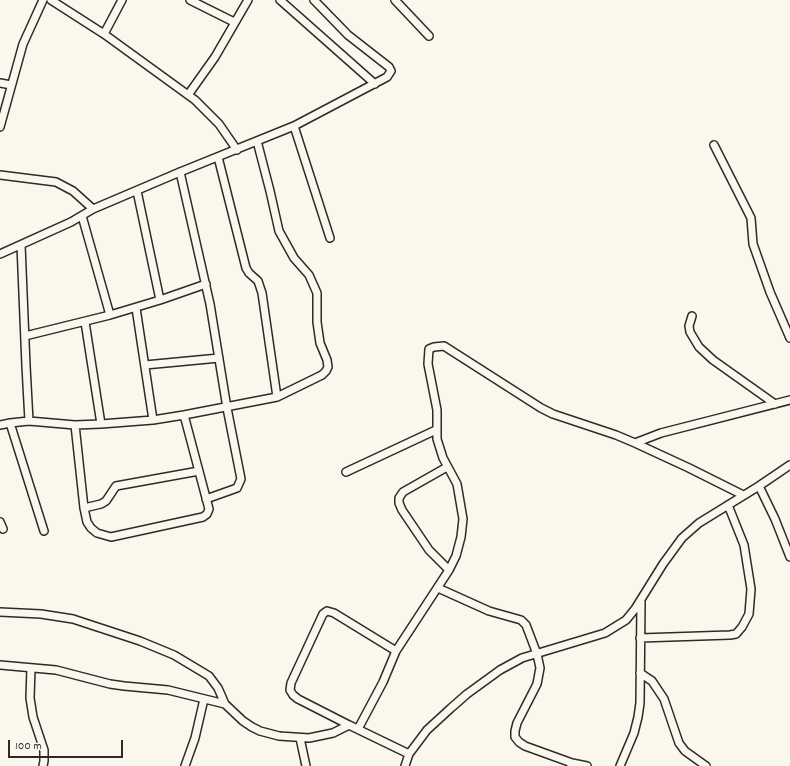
<!DOCTYPE html>
<style>
body{margin:0}
#map{position:relative;width:790px;height:766px;overflow:hidden;background:#fbf7ec;font-family:Dekko,sans-serif}
canvas{display:block}
.scale{position:absolute;left:8px;top:740px;width:115px;height:18px;box-sizing:border-box;border:2px solid #2b2b2b;border-top:0;padding-left:5px;font-size:12px;line-height:14px;white-space:nowrap;color:#2b2b2b;-webkit-text-stroke:3px #fbf7ec;paint-order:stroke}
</style>
<div id="map">
<canvas width="790" height="766"></canvas>
<div class="scale">100 m</div>
</div>
<script>
const ctx = document.querySelector('canvas').getContext('2d');
ctx.lineJoin = 'round';
const shape = rows => new Path2D(rows.map(r => 'M' + r).join(''));
function trace(path, color, width, dash) { ctx.strokeStyle = color; ctx.lineWidth = width; ctx.lineCap = dash ? 'butt' : 'round'; ctx.setLineDash(dash || []); ctx.stroke(path); }
const minor = shape([
 [51,0,104,34,195,100,219,124,237,150],
 [190,0,234,22],
 [280,0,375,84],
 [395,0,429,36],
 [104,34,122,0],
 [0,83,11,85],
 [188,95,215,57,248,0],
 [294,126,330,238],
 [0,127,23,44,43,0],
 [714,145,751,218,753,244,770,292,790,338],
 [218,157,246,268,249,273,258,281,262,293,277,397],
 [180,172,210,304,227,408,241,479,237,488,206,499],
 [0,175,56,182,73,191,93,209],
 [137,191,160,300],
 [82,216,110,315],
 [21,245,26,366,29,421],
 [0,254,71,222,93,209,180,172,294,126,387,77,391,71,389,67,348,35,314,0],
 [136,308,153,420],
 [692,316,689,326,690,332,699,347,713,360,775,404],
 [85,322,101,424],
 [25,336,110,315,160,300,206,284],
 [145,365,219,358],
 [10,423,44,531],
 [0,425,10,423,29,421,75,425,101,424,153,420,184,415,277,397,322,375,326,371,328,367,327,360,320,343,317,322,317,293,309,275,294,258,279,231,270,191,257,141],
 [75,425,84,508,87,522,91,528,97,533,111,537,203,517,207,514,209,509,184,415],
 [635,443,661,433,790,400],
 [447,467,403,492,399,498,399,503,402,510,429,550,449,570],
 [346,472,436,430],
 [759,486,775,519,790,557],
 [84,508,101,504,106,501,116,486,199,471],
 [0,522,3,529],
 [438,588,489,611,521,620,526,625,537,654,540,668,537,684,517,723,515,731,515,737,519,742,525,746,572,763],
 [0,612,41,614,73,619,140,641,174,655,209,676,218,688,225,704],
 [640,638,730,635,736,634,742,627,749,614,751,589,744,545,728,505],
 [0,665,56,670,110,684,124,686,168,690,225,704,243,721,252,727,260,731,279,736,309,738,333,733,349,725,409,754],
 [31,668,30,698,33,717,44,750,44,761,43,766],
 [640,673,652,681,664,699,679,743,685,751,706,766],
 [349,725,298,699,293,695,290,690,291,683,323,614,327,611,334,613,396,651],
 [358,729,383,682,396,651,449,570,456,556,461,537,463,519,457,484,443,458,437,439,437,410,428,364,429,349,434,347,444,346,541,408,553,414,616,435,635,443,689,468,743,495],
 [300,738,306,766],
 [185,766,195,738,204,699],
 [405,766,409,754,427,730,451,708,467,694,500,670,522,658,605,633,626,620,635,609,663,564,682,538,699,523,759,486,790,465],
 [571,766,572,763,587,766],
 [620,766,634,733,638,717,640,703,641,602]
]);
trace(minor, '#2b2b2b', 10);
trace(minor, '#fbf7ec', 7);
</script>
